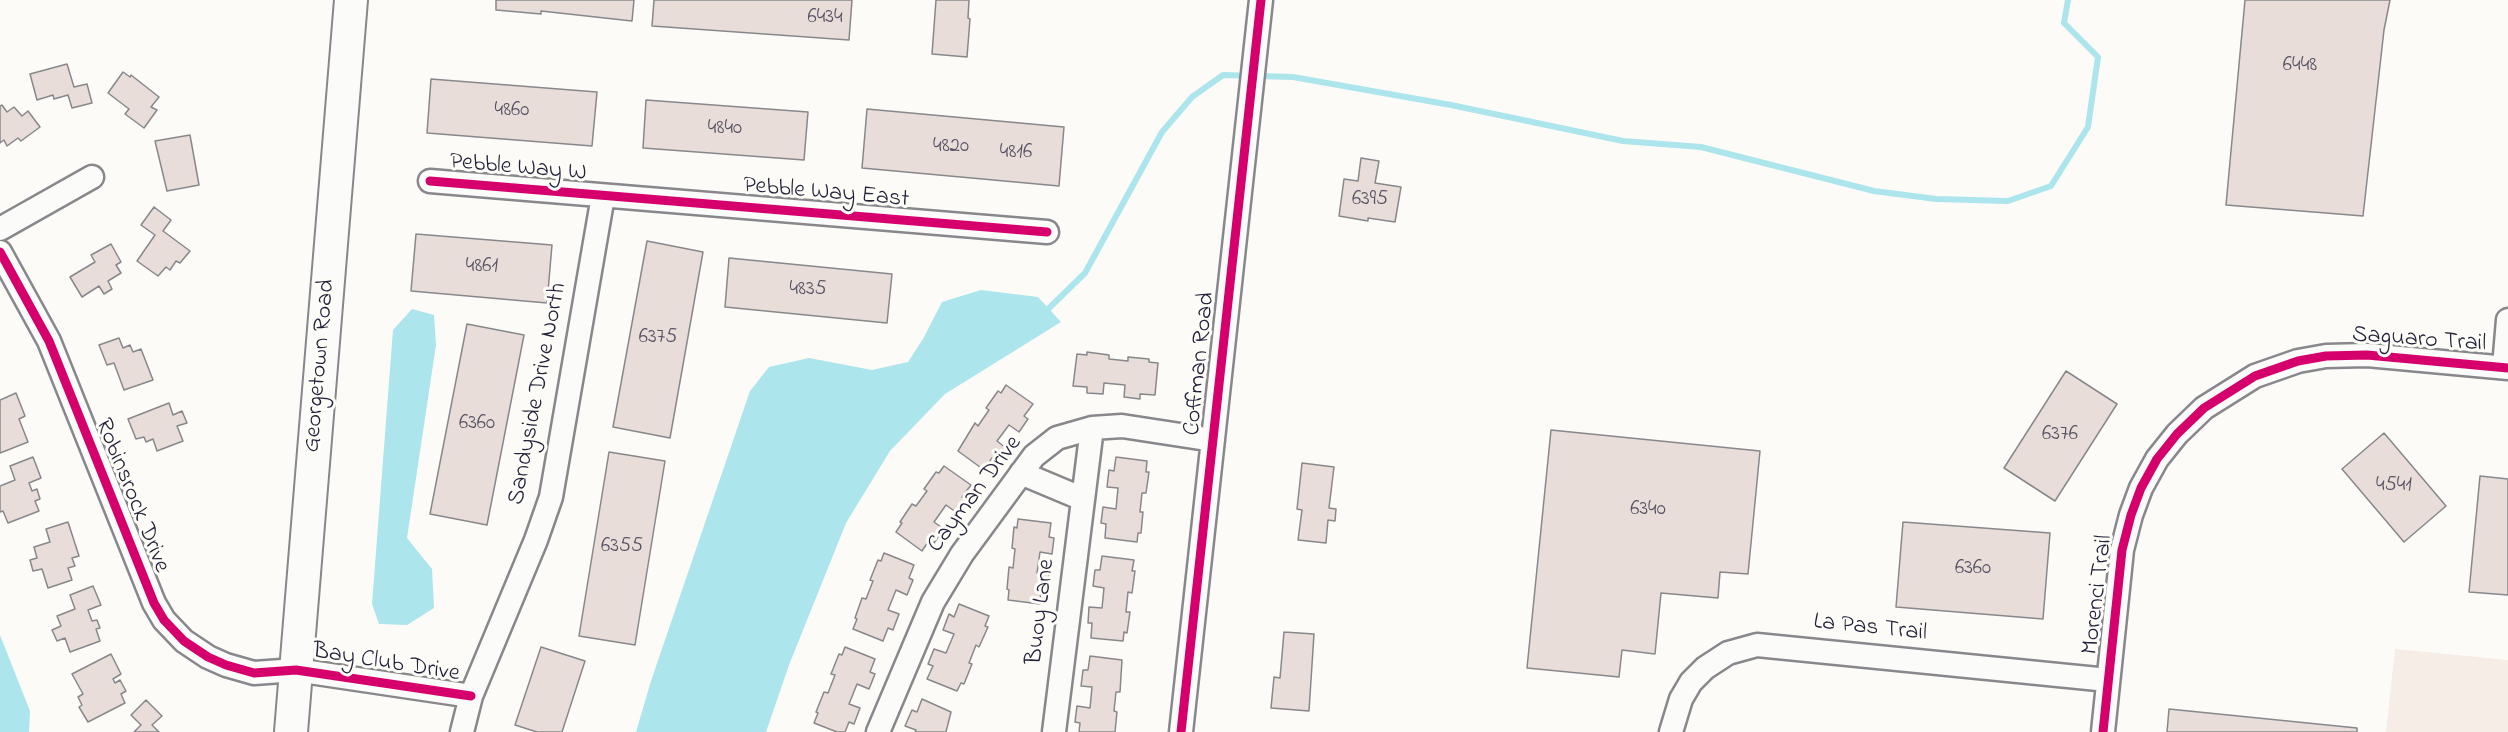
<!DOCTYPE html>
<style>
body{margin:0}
canvas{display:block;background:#fcfbf8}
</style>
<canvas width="2508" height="732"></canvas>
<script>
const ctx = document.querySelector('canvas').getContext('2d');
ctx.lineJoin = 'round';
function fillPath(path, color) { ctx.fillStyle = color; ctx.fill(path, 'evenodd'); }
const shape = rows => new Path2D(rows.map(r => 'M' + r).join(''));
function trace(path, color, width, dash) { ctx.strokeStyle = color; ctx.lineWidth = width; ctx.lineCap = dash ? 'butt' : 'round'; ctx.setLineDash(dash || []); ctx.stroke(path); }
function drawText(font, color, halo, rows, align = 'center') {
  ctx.font = font + ' "Indie Flower",sans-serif'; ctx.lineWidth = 6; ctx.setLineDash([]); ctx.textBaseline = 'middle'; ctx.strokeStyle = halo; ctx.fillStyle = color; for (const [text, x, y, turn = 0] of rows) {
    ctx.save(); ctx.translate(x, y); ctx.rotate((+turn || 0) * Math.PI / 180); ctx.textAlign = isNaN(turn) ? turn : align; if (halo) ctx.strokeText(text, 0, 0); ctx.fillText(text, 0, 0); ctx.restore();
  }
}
fillPath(shape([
 [2395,649,2508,660,2508,732,2386,732]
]), '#f6ede6');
fillPath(shape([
 [981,290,1038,297,1061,322,945,394,890,451,846,523,789,665,766,732,636,732,651,681,750,391,769,367,809,358,872,370,908,362,923,339,942,302],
 [412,309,434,315,436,345,407,538,432,569,434,608,407,625,379,624,372,604,393,330],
 [0,635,30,711,29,732,0,732]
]), '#ace5eb');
trace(shape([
 [1043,314,1085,273,1162,132,1192,97,1223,75,1293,77,1451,105,1623,141,1701,147,1874,191,1936,199,2008,201,2051,186,2088,127,2098,57,2064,23,2068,0]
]), '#ace5eb', 6);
const building = shape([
 [496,0,634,0,632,21,541,11,541,14,496,10,496,0],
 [654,0,852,0,849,40,652,26,654,0],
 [936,0,969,0,968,18,970,19,967,57,932,54,936,0],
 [2245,0,2390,0,2384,30,2363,216,2226,205,2245,0],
 [67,64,74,87,87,84,92,103,72,108,68,95,54,99,53,95,37,100,30,74,67,64],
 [123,72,130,77,131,75,159,97,151,107,157,110,144,128,125,114,129,109,108,93,123,72],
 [431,79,597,92,592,146,427,133,431,79],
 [646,100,808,112,804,160,643,148,646,100],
 [2,105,7,112,14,107,22,116,28,111,40,127,21,141,18,138,7,146,4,140,0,143,0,106,2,105],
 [867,109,1064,127,1059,186,862,168,867,109],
 [190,135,199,185,167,191,155,141,190,135],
 [1361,158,1379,161,1375,183,1401,187,1395,222,1368,218,1368,221,1339,216,1344,179,1358,181,1361,158],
 [154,207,171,220,163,231,190,251,180,263,176,261,170,270,166,267,158,276,137,261,155,235,141,225,154,207],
 [416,234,552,245,547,303,411,291,416,234],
 [647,241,703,252,670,438,613,427,647,241],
 [111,244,121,262,116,265,121,273,108,281,112,289,104,294,99,286,82,297,70,277,95,262,91,255,111,244],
 [729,258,892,274,887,323,725,307,729,258],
 [467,324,524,335,487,525,430,514,467,324],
 [119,338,123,348,130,345,133,352,141,349,153,380,124,390,114,363,107,365,99,345,119,338],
 [1087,352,1109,355,1109,359,1128,361,1128,357,1149,359,1149,362,1158,363,1155,395,1140,394,1140,399,1124,397,1125,385,1104,383,1103,394,1087,393,1087,387,1073,386,1077,354,1087,355,1087,352],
 [2066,371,2117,404,2055,501,2004,468,2066,371],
 [1006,385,1033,404,1024,416,1028,419,1019,432,1009,425,997,441,1006,448,997,462,992,458,984,470,958,451,975,423,978,426,989,410,986,408,998,391,1001,393,1006,385],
 [16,393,25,416,19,419,28,442,0,453,0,400,16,393],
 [169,403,173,415,182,411,187,423,177,426,183,441,157,451,153,439,146,442,144,437,136,439,128,419,169,403],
 [1551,430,1760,451,1748,574,1720,572,1718,598,1661,593,1655,654,1622,650,1619,677,1527,668,1551,430],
 [2384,433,2446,506,2404,542,2342,469,2384,433],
 [609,452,665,461,635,645,579,636,609,452],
 [33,457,41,478,29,483,32,491,37,489,40,499,35,501,39,511,8,523,3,511,0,512,0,486,15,480,10,466,33,457],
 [1116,457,1147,461,1146,472,1149,472,1146,493,1142,493,1140,512,1143,512,1141,533,1138,533,1137,542,1105,538,1106,524,1101,523,1103,507,1116,509,1118,488,1107,487,1109,470,1114,471,1116,457],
 [1302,463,1334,467,1329,508,1336,509,1335,521,1328,520,1326,543,1298,540,1302,510,1297,509,1302,463],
 [944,466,971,485,962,497,966,499,957,513,946,505,934,522,944,529,934,543,930,539,922,551,896,532,902,523,900,522,912,504,916,506,927,491,924,489,936,472,939,473,944,466],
 [2480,476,2508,479,2508,595,2469,592,2480,476],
 [1018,519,1051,523,1049,537,1054,538,1052,554,1040,552,1037,573,1049,574,1047,591,1041,590,1040,604,1008,600,1009,590,1007,589,1009,567,1013,568,1015,549,1012,548,1014,527,1017,528,1018,519],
 [68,522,79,556,72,558,75,566,68,568,72,580,48,588,42,569,33,571,30,560,37,558,34,547,50,542,46,529,68,522],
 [1903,522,2050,533,2043,619,1896,607,1903,522],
 [884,553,914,565,909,578,913,580,907,595,896,590,888,610,899,614,893,630,888,628,883,641,853,629,857,619,855,618,862,598,866,599,873,581,870,580,878,560,881,561,884,553],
 [1102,556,1134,560,1132,571,1135,571,1132,593,1128,592,1126,612,1130,612,1127,633,1124,632,1123,641,1091,638,1092,623,1088,623,1089,607,1102,608,1104,588,1093,586,1095,570,1100,570,1102,556],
 [93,586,101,605,88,610,92,621,97,620,100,628,96,629,100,641,70,652,65,638,57,641,52,630,61,626,57,616,75,609,70,595,93,586],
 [959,604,989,616,985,626,988,627,979,647,976,645,969,663,972,664,964,684,961,683,957,691,927,679,933,666,928,664,934,649,946,653,954,634,943,630,949,614,954,617,959,604],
 [1284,632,1314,634,1309,711,1271,708,1274,677,1280,678,1284,632],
 [541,647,585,661,562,732,537,732,515,725,541,647],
 [845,647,875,659,870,672,875,674,869,689,857,684,849,704,860,708,854,724,849,722,845,732,837,732,814,723,818,713,816,712,824,692,828,693,835,675,831,674,839,654,842,655,845,647],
 [111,654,121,674,113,679,115,683,120,680,126,691,121,694,125,703,88,722,79,707,82,705,78,697,83,694,72,674,111,654],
 [1090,656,1122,660,1120,692,1116,692,1114,711,1117,712,1115,732,1079,732,1080,723,1075,722,1077,706,1090,708,1092,687,1081,686,1083,670,1088,670,1090,656],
 [922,699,951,712,946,732,915,732,916,730,905,726,912,710,917,712,922,699],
 [146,700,162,716,152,725,159,732,134,732,141,725,131,715,146,700],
 [2169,709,2357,728,2357,732,2167,732,2169,709]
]);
fillPath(building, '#e8ddd8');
trace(building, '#88888c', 1.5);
const minor = shape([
 [430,181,1047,232],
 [0,229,92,177],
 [0,252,49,341,154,603,164,620,184,641,208,657,226,665,254,673,296,670,471,696],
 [2504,367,2508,320],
 [1021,473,1083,499],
 [462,732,471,696,536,540,551,497,603,196],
 [878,732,933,602,962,554,1034,456,1057,438,1092,428,1122,426,1213,440],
 [1054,732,1092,428],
 [1181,732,1261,0],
 [1671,732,1681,699,1691,682,1705,668,1728,653,1757,645,2108,680],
 [2103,732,2122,550,2131,515,2141,488,2157,459,2177,434,2204,408,2255,376,2298,361,2326,356,2367,355,2508,368]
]);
const secondary = shape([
 [291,732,351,0]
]);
trace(minor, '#88888c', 27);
trace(secondary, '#88888c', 36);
trace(minor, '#fbfbf9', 22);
trace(secondary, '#fbfbf9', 32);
trace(shape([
 [430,181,1047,232],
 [0,252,49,341,154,603,164,620,184,641,208,657,226,665,254,673,296,670,471,696],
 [1181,732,1261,0],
 [2103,732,2122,550,2131,515,2141,488,2157,459,2177,434,2204,408,2255,376,2298,361,2326,356,2367,355,2508,368]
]), '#d6006c', 9);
drawText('21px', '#545162', null, [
 ["6434",825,19],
 ["6448",2300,67],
 ["4860",512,112],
 ["4840",725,130],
 ["4820",951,148],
 ["4816",1016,154],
 ["6395",1370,201],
 ["4861",482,268],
 ["4835",808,291],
 ["6375",658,339],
 ["6360",477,425],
 ["6376",2060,436],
 ["4541",2394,487],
 ["6340",1648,511],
 ["6355",622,548],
 ["6360",1973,570]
]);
drawText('24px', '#22223b', '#fdfcf7', [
 ["Pebble Way W",518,169,5],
 ["Pebble Way East",826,194,5],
 ["Saguaro Trail",2419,341,4],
 ["Coffman Road",1201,364,-84],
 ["Georgetown Road",321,366,-85],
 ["Sandyside Drive North",539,394,-79],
 ["Cayman Drive",976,495,-53],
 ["Robinsrock Drive",131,496,68],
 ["Morenci Trail",2099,595,-83],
 ["Buoy Lane",1042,612,-83],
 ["La Pas Trail",1870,629,6],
 ["Bay Club Drive",386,664,9]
]);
</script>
